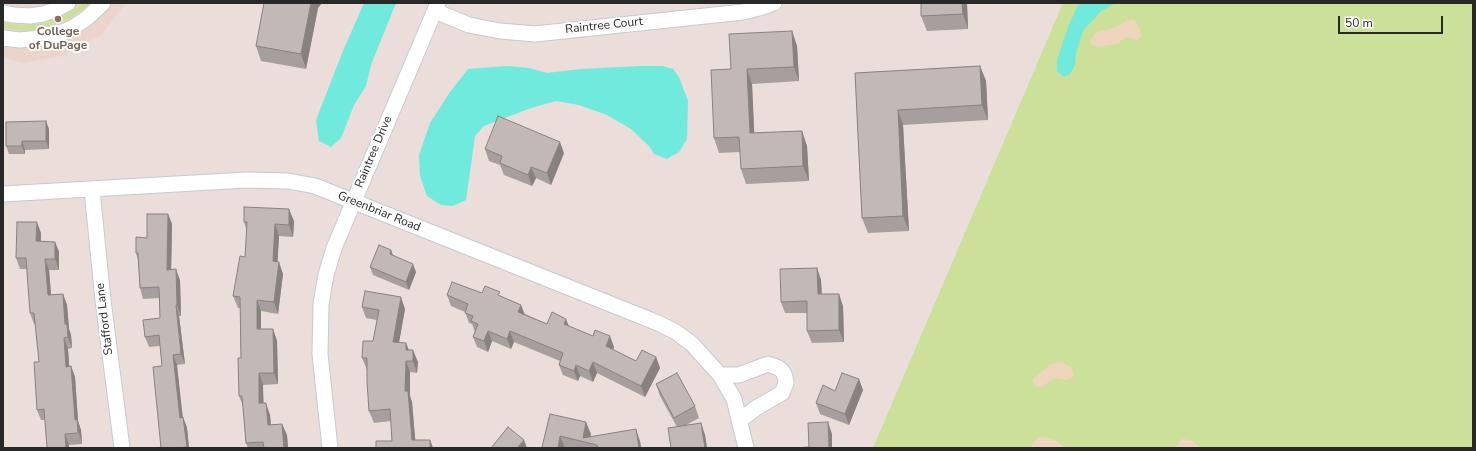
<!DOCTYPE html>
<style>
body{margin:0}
#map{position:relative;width:1476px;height:451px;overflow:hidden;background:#eaddda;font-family:"Nunito Sans",sans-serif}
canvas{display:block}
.frame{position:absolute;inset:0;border:4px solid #282828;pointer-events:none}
.scale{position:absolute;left:1338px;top:16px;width:105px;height:18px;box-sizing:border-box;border:2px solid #282828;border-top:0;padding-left:5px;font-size:12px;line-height:14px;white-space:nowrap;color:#282828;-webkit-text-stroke:3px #fff;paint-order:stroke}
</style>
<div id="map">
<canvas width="1476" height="451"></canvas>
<div class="frame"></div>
<div class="scale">50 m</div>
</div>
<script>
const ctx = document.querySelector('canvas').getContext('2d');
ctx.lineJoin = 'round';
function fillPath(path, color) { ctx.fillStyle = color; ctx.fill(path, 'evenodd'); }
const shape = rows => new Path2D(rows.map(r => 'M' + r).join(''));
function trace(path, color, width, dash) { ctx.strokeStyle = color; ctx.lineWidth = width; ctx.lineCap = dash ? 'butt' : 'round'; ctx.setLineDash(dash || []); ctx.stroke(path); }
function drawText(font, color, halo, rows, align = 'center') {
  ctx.font = font + ' "Nunito Sans",sans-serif'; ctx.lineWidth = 4; ctx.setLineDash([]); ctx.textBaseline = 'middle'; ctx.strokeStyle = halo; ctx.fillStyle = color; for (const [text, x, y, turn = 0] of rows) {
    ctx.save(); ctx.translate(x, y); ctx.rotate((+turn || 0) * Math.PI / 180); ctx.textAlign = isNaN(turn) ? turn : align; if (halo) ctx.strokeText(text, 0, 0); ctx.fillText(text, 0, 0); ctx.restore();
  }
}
fillPath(shape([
 [3,3,126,3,101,35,61,56,22,63,3,57]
]), '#ecd4ca');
fillPath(shape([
 [83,3,91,3,71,18,50,27,26,31,3,28,3,23,24,25,47,23,62,17],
 [1063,3,1473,3,1473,448,873,448]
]), '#cbe098');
fillPath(shape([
 [1130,19,1135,20,1138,25,1141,35,1141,37,1137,40,1127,37,1117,44,1098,47,1092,45,1090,40,1095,33,1116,27],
 [1058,362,1064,363,1070,367,1074,373,1072,378,1066,380,1054,378,1042,387,1037,387,1034,384,1033,380,1036,376,1051,364],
 [1038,437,1048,438,1055,440,1061,444,1065,448,1030,448],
 [1183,439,1191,440,1201,448,1175,448,1180,440]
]), '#efd5bd');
fillPath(shape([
 [364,3,396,3,371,65,366,86,354,105,341,138,331,147,319,141,316,120,343,51],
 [1079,3,1116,3,1101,11,1083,31,1076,53,1075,65,1070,74,1064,77,1057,71,1057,60,1068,27],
 [507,66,529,68,547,73,581,69,641,66,662,66,673,69,679,77,688,101,687,139,679,152,667,159,654,154,649,146,631,129,607,115,579,105,556,101,531,108,484,126,475,136,466,200,453,206,441,205,427,196,420,176,419,155,430,123,450,92,468,69]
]), '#6feadd');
const street = shape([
 [435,11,469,25,500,31,535,34,743,12,763,7,774,3],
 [3,13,14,15,30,16,43,14,55,10,68,3],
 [3,38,20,40,41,38,58,34,72,28,87,18,103,3],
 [92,190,103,300,122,448],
 [3,194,246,180,288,181,315,186,658,323,676,332,692,344,720,375,734,399,746,448],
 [720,375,739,375,768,364,779,368,783,372,785,377,786,383,782,393,756,408,739,421],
 [330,448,320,354,321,304,326,275,334,248,438,3]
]);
trace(street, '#c2cbd2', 17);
trace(street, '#fff', 15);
fillPath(shape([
 [967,3,968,29,927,31,921,16],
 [318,8,306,69,261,61,256,46],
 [792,31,797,46,799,81,752,84,754,133,802,131,807,146,809,181,746,184,741,169,740,152,719,153,714,138,731,69],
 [980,66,986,81,988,120,903,125,909,231,868,233,862,218,855,73],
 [49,129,49,149,25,150,25,154,9,154,6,146],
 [485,149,564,153,551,185,536,178,532,186,504,175,500,165,489,161],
 [168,214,172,224,171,269,180,280,181,316,179,316,185,364,177,365,182,417,183,417,187,428,189,448,161,448,162,366,160,346,149,347,145,337,160,318,159,298,143,299,140,288,138,260,136,253,147,238],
 [294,221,293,237,279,236,277,262,283,274,278,314,261,311,261,329,273,329,277,341,278,384,263,385,263,403,270,415,271,425,282,424,287,435,288,448,248,448,246,443,243,406,239,396,241,358,240,308,238,308,233,296,245,257,247,231,244,222],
 [41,233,41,241,55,242,59,252,59,270,49,270,51,295,63,294,67,305,69,329,71,335,72,348,68,349,69,366,71,366,75,377,78,421,81,430,82,444,69,445,45,420,41,420,37,410,39,362,35,324,34,324,30,313,27,269,20,269,16,258],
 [391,250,393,256,416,272,409,290,373,275,370,267],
 [817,268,821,280,822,294,843,306,844,342,812,343,807,331,807,313,785,313,781,302],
 [482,293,502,297,525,314,547,324,569,327,614,347,613,350,636,361,656,357,660,368,645,397,597,373,593,382,580,376,578,381,563,375,559,365,560,361,514,342,511,349,492,341,488,352,477,347,473,337,475,332,472,324,469,323,465,312,451,306,447,295],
 [362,307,405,309,399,342,406,343,409,350,418,362,417,373,410,372,410,396,412,402,415,440,430,440,433,448,376,448,392,441,391,421,374,423,369,411,367,370,362,358,373,341,377,320,366,318],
 [656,384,695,406,699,418,686,425,701,423,705,435,707,448,671,448,677,427,660,396],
 [863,390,849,425,820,414,816,403,835,391],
 [550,414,591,434,590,437,640,441,641,448,542,448,542,447]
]), '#a79f9d');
fillPath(shape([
 [311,3,322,3,318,8,306,69,301,54],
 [962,3,967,3,968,29,963,14],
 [792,31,797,46,799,81,794,67],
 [980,66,986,81,988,120,982,105],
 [747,69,752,84,755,148,750,133],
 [898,110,903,125,909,231,903,216],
 [46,121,49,129,49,149,46,141],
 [802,131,807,146,809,181,803,166],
 [22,141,25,150,25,154,22,146],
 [560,142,564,153,551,185,547,173],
 [531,167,536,178,532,186,528,175],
 [289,209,294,221,293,237,289,225],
 [168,214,172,224,171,280,167,270],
 [37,222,41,233,40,252,36,241],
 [275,224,279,236,277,273,273,261],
 [55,242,59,252,59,270,55,259],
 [391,250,394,258,390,254],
 [45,259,49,270,52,306,48,295],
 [279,262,283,274,278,314,274,302],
 [413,264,416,272,409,290,406,282],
 [817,268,821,280,822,306,818,294],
 [176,269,180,280,181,316,177,305],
 [63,294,67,305,69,329,71,335,72,348,68,337,65,324],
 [839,294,843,306,844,342,839,330],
 [401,297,405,309,397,354,393,342],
 [257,300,261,311,261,341,257,329],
 [176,305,179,316,185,364,181,354],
 [521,305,525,315,518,312],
 [566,319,570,329,564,324],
 [273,329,277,341,278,384,274,373],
 [488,331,492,341,488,352,484,341],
 [510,331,514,342,511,349,507,339],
 [610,336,614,347,610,357,606,346],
 [64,338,68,349,70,377,66,367],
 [406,343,410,354,410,362,406,350],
 [413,350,418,362,417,373,413,361],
 [173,355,177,365,184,428,180,418],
 [656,357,660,368,645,397,641,386],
 [406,361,410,372,410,396,412,402,416,448,412,440,405,391],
 [593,362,597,373,593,382,589,371],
 [576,365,580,376,578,381,574,371],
 [71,366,75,377,78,421,81,430,82,444,75,420],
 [259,373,263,385,264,415,259,403],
 [859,379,863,390,849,425,845,414],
 [266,403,270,415,272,437,268,425],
 [183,417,187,428,189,448,187,448,187,447],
 [586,422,591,434,589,443,583,438],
 [828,422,832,434,832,448,829,448],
 [701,423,705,435,707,448,705,448],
 [282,424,287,435,288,448,284,448],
 [636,429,640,441,641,448,639,448],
 [65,434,69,445,69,448,66,448],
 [560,436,565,448,558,448],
 [430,440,433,448,430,448],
 [524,440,527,448,517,448]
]), '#88827f');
const building = shape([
 [264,3,311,3,301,54,256,46,264,3],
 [921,3,962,3,963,14,921,16,921,3],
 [792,31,794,67,747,69,750,133,802,131,803,166,741,169,739,137,714,138,711,70,731,69,729,34,792,31],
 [980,66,982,105,898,110,903,216,862,218,855,73,980,66],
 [498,116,560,142,547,173,531,167,528,175,500,163,502,156,485,149,498,116],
 [46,121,46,141,22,141,22,146,6,146,6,122,46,121],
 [244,207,289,209,289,225,275,224,273,261,279,262,274,302,257,300,257,329,273,329,274,373,259,373,259,403,266,403,268,425,282,424,284,448,264,448,263,442,246,443,242,396,239,396,238,358,241,358,240,297,233,296,240,256,245,257,247,222,244,222,244,207],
 [147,214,168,214,167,270,176,269,177,305,176,305,181,354,173,355,180,418,183,417,187,447,176,448,161,448,153,367,162,366,159,335,145,337,143,320,160,318,159,287,140,288,138,253,136,253,136,237,147,238,147,214],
 [17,222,37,222,36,241,55,242,55,259,45,259,48,295,63,294,65,324,67,324,68,337,64,338,66,367,71,366,75,420,77,419,78,433,65,434,66,448,47,448,44,409,37,410,34,362,39,362,34,313,30,313,26,258,16,258,17,222],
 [379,245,391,250,390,254,413,264,406,282,370,267,379,245],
 [817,268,818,294,839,294,839,330,807,331,807,301,781,302,780,269,817,268],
 [452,282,482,293,485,286,500,292,498,295,521,305,518,312,547,324,552,312,566,319,564,324,593,336,595,330,610,336,606,346,636,361,642,350,656,357,641,386,593,362,589,371,576,365,574,371,559,365,563,353,510,331,507,339,488,331,484,341,473,337,478,324,471,321,473,316,465,313,468,304,447,295,452,282],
 [365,291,401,297,393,342,406,343,406,350,413,350,413,361,406,361,405,391,408,391,412,440,430,440,430,448,376,448,376,441,392,441,390,409,369,411,367,382,367,358,362,358,363,341,373,341,379,310,362,307,365,291],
 [677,373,695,406,674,418,656,384,677,373],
 [842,373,859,379,845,414,816,403,823,385,835,391,842,373],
 [550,414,586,422,583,438,636,429,639,448,598,448,597,445,560,436,558,448,546,448,542,447,550,414],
 [828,422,829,448,793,448,809,447,808,423,828,422],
 [701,423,705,448,671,448,668,428,701,423],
 [508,427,524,440,517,448,491,448,508,427]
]);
fillPath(building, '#c2b9b6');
trace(building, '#88827f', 1);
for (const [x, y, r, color] of [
 [58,19,4,"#8d6e63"]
]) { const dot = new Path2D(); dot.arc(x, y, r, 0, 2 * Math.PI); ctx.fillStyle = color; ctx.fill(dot); trace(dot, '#fff', 1.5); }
drawText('12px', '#282828', '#fff', [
 ["Raintree Court",604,26,-6],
 ["Raintree Drive",374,152,-67],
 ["Greenbriar Road",379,212,22],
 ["Stafford Lane",105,319,-97]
]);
drawText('bold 12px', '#785e54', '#fff', [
 ["College",58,32],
 ["of DuPage",58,46]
]);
</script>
